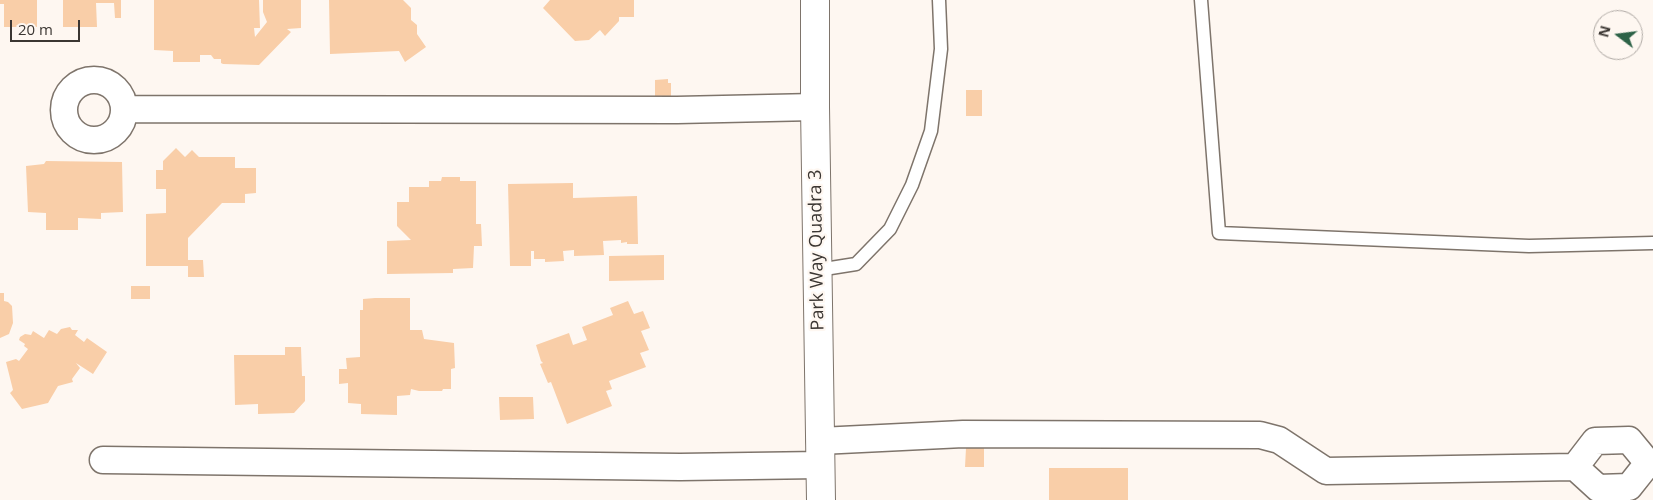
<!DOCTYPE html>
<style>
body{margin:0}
#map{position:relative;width:1653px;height:500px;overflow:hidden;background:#fef7f1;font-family:"Open Sans",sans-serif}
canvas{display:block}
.north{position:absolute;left:1593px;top:10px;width:50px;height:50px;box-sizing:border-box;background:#fef7f1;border:1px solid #b0aaa5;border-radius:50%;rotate:285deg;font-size:14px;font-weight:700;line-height:20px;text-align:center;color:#3b3632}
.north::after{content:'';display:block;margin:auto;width:18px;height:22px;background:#2d6247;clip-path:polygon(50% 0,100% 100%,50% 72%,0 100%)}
.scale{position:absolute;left:10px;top:20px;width:70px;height:22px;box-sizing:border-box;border:2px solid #3b3632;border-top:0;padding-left:6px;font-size:15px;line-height:18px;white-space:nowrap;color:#3b3632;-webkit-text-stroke:4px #fef7f1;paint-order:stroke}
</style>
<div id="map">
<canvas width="1653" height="500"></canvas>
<div class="north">N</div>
<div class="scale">20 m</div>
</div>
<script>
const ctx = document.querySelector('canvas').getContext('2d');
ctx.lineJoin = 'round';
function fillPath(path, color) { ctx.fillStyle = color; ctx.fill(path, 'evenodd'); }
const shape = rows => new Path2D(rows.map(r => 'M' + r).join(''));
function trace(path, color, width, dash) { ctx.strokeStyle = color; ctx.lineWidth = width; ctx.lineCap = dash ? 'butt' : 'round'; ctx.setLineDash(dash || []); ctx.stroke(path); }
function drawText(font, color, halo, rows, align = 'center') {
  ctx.font = font + ' "Open Sans",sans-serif'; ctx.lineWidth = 4.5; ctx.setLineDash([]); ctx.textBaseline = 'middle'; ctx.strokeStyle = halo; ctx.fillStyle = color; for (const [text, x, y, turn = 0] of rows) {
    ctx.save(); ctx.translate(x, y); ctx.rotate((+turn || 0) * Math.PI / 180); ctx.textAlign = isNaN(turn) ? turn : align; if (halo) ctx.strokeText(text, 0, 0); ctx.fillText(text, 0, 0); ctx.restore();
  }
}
fillPath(shape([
 [0,0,37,0,37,27,4,27,4,4,0,4],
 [63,0,121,0,121,18,115,18,114,3,96,3,97,27,63,27],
 [154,0,259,0,260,28,254,28,255,37,267,22,263,12,263,0,301,0,301,28,287,29,291,32,259,65,223,64,221,63,221,59,214,59,211,55,200,55,200,62,173,62,173,51,154,50],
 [329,0,403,0,411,8,411,20,417,25,417,34,426,47,405,62,399,51,330,54],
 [550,0,634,0,634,17,619,17,619,21,605,36,600,30,589,40,575,41,543,8],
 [668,79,668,83,671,83,671,97,655,96,655,80],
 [966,90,982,90,982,116,966,116],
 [176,148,185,157,192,150,199,157,235,157,235,168,256,168,256,193,245,194,245,203,222,203,188,238,188,260,203,260,204,277,188,277,188,266,146,266,146,214,166,213,166,189,156,189,156,170,163,170,163,161],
 [46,161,122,162,123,212,101,213,101,219,78,218,78,230,46,230,46,213,28,212,26,166,44,164],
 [442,177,460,177,460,181,476,181,476,224,481,224,482,246,474,246,473,268,453,269,453,273,387,274,387,241,411,240,397,226,397,202,409,202,409,187,429,187,429,181,441,181],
 [573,183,573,198,637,196,638,244,627,244,627,242,621,243,621,240,603,241,604,255,574,256,574,250,563,251,564,261,545,262,545,259,534,259,534,251,531,251,531,266,510,266,508,184],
 [664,255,664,280,609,281,609,256],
 [131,286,150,286,150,299,131,299],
 [0,293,4,293,4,301,8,302,12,306,13,323,9,334,0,338],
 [375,298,410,298,410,330,422,330,424,339,454,343,455,368,451,369,451,389,443,389,442,391,419,391,411,389,410,395,397,396,397,415,361,414,361,404,348,403,348,383,339,384,339,369,347,369,346,358,360,357,360,310,363,310,363,299],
 [628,301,634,314,643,311,650,328,641,331,649,350,640,353,646,367,609,381,612,389,606,391,612,406,567,424,551,382,548,383,540,364,543,363,541,361,536,345,569,333,573,345,587,340,582,327,613,315,610,308],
 [70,327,72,330,78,330,75,335,84,342,87,338,107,352,93,374,76,363,80,368,72,379,73,382,58,386,48,403,22,409,10,393,13,390,6,362,16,359,19,361,28,349,24,346,25,344,19,340,20,337,25,334,31,335,33,331,44,338,49,330,57,334,61,329],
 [285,347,301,347,302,376,305,376,305,401,294,413,258,414,258,404,235,405,234,355,285,355],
 [499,397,533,397,534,419,500,420],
 [966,448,984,448,984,467,965,467],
 [1049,468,1128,468,1128,500,1049,500]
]), '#f9cea8');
const service = shape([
 [1201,0,1219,233,1529,246,1653,243],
 [818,270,856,264,890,229,912,185,931,131,941,49,939,0]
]);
const minor = shape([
 '64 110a30 30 0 1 1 60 0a30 30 0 1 1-60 0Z',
 [124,109,677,110,815,107],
 [820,441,963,434,1260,435,1279,440,1326,471,1575,467,1598,488,1629,487,1648,463,1629,440,1595,441,1575,467],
 [103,460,680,467,820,465]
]);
const tertiary = shape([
 [815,0,815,107,821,500]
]);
trace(service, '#7e746b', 15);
trace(minor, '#7e746b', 29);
trace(tertiary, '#7e746b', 30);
trace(service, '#fff', 12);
trace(minor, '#fff', 26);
trace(tertiary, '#fff', 28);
drawText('18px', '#3b3632', '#fef7f1', [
 ["Park Way Quadra 3",817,250,-91]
]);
</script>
